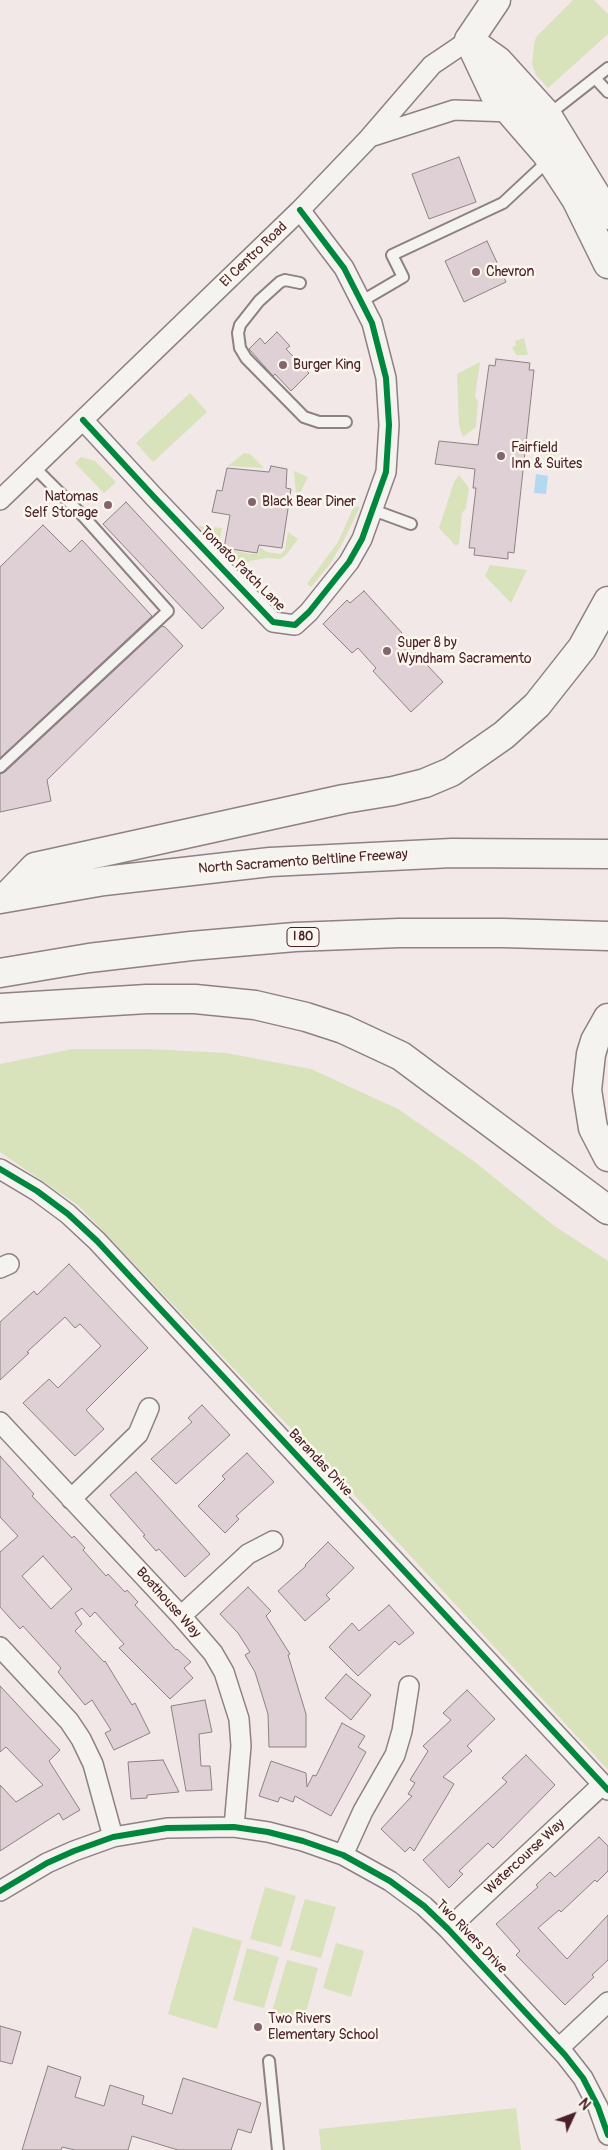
<!DOCTYPE html>
<style>
body{margin:0}
#map{position:relative;width:608px;height:2150px;overflow:hidden;background:#f2e8e8;font-family:Pangolin,sans-serif}
canvas{display:block}
.north{position:absolute;left:548px;top:2090px;width:50px;height:50px;-webkit-text-stroke:4px #fbf7ec;paint-order:stroke;rotate:47deg;font-size:14px;font-weight:700;line-height:20px;text-align:center;color:#4a1f2b}
.north::after{content:'';display:block;margin:auto;width:18px;height:22px;background:#4a1f2b;clip-path:polygon(50% 0,100% 100%,50% 72%,0 100%)}
</style>
<div id="map">
<canvas width="608" height="2150"></canvas>
<div class="north">N</div>
</div>
<script>
const ctx = document.querySelector('canvas').getContext('2d');
ctx.lineJoin = 'round';
function fillPath(path, color) { ctx.fillStyle = color; ctx.fill(path, 'evenodd'); }
const shape = rows => new Path2D(rows.map(r => 'M' + r).join(''));
function trace(path, color, width, dash) { ctx.strokeStyle = color; ctx.lineWidth = width; ctx.lineCap = dash ? 'butt' : 'round'; ctx.setLineDash(dash || []); ctx.stroke(path); }
function drawText(font, color, halo, rows, align = 'center') {
  ctx.font = font + ' Pangolin,sans-serif'; ctx.lineWidth = 5; ctx.setLineDash([]); ctx.textBaseline = 'middle'; ctx.strokeStyle = halo; ctx.fillStyle = color; for (const [text, x, y, turn = 0] of rows) {
    ctx.save(); ctx.translate(x, y); ctx.rotate((+turn || 0) * Math.PI / 180); ctx.textAlign = isNaN(turn) ? turn : align; if (halo) ctx.strokeText(text, 0, 0); ctx.fillText(text, 0, 0); ctx.restore();
  }
}
fillPath(shape([
 [573,0,594,0,608,14,608,34,548,88,536,75,532,64,534,45,536,37],
 [524,338,528,355,516,355,512,347,516,346,515,341],
 [480,362,475,397,478,401,476,427,463,437,459,425,457,374],
 [190,393,207,412,153,462,136,443],
 [541,440,554,442,555,456,542,454],
 [244,453,250,454,264,468,228,466],
 [81,457,95,461,116,482,104,493,75,463],
 [294,471,308,477,298,497,296,495],
 [459,475,469,488,466,508,462,513,459,543,456,546,439,528,454,482],
 [354,506,360,507,343,542,330,564,311,587,307,584,338,542],
 [198,526,222,528,220,541,224,542,224,549,251,554,258,554,260,547,267,552,281,554,285,550,288,532,298,539,286,555,280,559,267,558,250,561,240,569],
 [490,565,527,570,511,603,485,576],
 [72,1049,148,1049,226,1053,311,1069,398,1109,475,1162,553,1225,608,1261,608,1770,356,1497,79,1206,0,1152,0,1064],
 [265,1887,296,1896,281,1947,250,1939],
 [305,1899,336,1907,321,1958,290,1950],
 [193,1927,242,1941,217,2029,168,2014],
 [336,1943,364,1951,351,1997,323,1988],
 [247,1948,279,1957,264,2008,233,2000],
 [287,1960,318,1968,304,2020,272,2011],
 [516,2108,521,2150,321,2150,319,2129]
]), '#d8e2bb');
fillPath(shape([
 [536,474,548,476,546,494,534,493]
]), '#b2d8f2');
const building = shape([
 [459,157,476,202,429,219,412,174,459,157],
 [487,241,506,282,464,302,445,261,487,241],
 [277,332,290,346,286,349,309,373,291,391,275,374,273,376,249,349,260,338,265,344,277,332],
 [496,359,530,363,529,370,534,370,514,553,508,552,508,559,474,555,475,548,469,548,476,488,473,488,475,469,435,464,439,441,478,445,489,365,495,366,496,359],
 [271,466,287,469,286,488,291,489,282,548,259,545,257,553,224,548,230,515,212,512,217,490,222,491,227,468,269,472,271,466],
 [126,502,224,608,202,629,103,524,126,502],
 [43,525,70,552,82,540,152,616,0,758,0,567,43,525],
 [364,591,402,633,400,636,443,682,411,712,373,671,376,668,358,648,352,653,323,624,347,600,350,603,364,591],
 [162,626,165,627,183,646,47,780,51,801,0,812,0,774,5,772,162,626],
 [69,1264,148,1348,86,1410,104,1429,75,1456,23,1403,49,1379,58,1388,101,1346,80,1324,75,1328,65,1317,27,1352,29,1353,0,1380,0,1322,34,1291,37,1295,69,1264],
 [202,1405,230,1435,176,1484,151,1459,192,1422,188,1418,202,1405],
 [247,1453,274,1482,236,1516,239,1519,225,1533,198,1506,225,1479,222,1476,247,1453],
 [0,1456,34,1494,32,1496,72,1538,74,1536,85,1548,83,1550,106,1576,108,1574,125,1592,127,1590,138,1602,135,1605,176,1650,177,1649,191,1662,184,1668,193,1678,170,1699,119,1648,124,1644,95,1612,90,1617,82,1608,75,1613,82,1624,75,1631,104,1662,105,1661,132,1705,135,1703,150,1733,114,1750,105,1733,111,1730,92,1700,85,1705,58,1672,61,1668,23,1626,20,1629,0,1607,0,1552,18,1536,0,1517,0,1456],
 [43,1556,72,1589,51,1609,22,1576,43,1556],
 [136,1472,210,1554,185,1577,159,1549,156,1551,143,1536,145,1535,110,1495,136,1472],
 [328,1542,354,1568,326,1595,330,1599,305,1621,278,1591,306,1566,305,1565,328,1542],
 [248,1587,271,1611,266,1616,290,1654,288,1655,306,1714,306,1747,269,1747,268,1714,255,1672,245,1655,250,1652,238,1633,220,1614,248,1587],
 [389,1605,414,1633,399,1645,395,1641,358,1676,329,1647,352,1623,359,1631,389,1605],
 [346,1674,371,1695,351,1720,325,1698,346,1674],
 [0,1686,60,1750,49,1761,80,1810,63,1820,59,1813,0,1851,0,1785,16,1802,43,1785,6,1747,0,1752,0,1686],
 [467,1690,495,1719,467,1746,472,1751,443,1777,454,1784,414,1851,410,1847,405,1852,381,1829,412,1796,408,1794,415,1783,410,1780,428,1751,423,1746,451,1720,443,1713,467,1690],
 [205,1700,212,1732,199,1734,201,1766,210,1766,212,1790,186,1791,171,1706,205,1700],
 [342,1723,365,1736,358,1747,366,1752,331,1816,295,1796,293,1802,280,1797,278,1802,259,1796,271,1761,306,1773,307,1787,313,1775,316,1776,342,1723],
 [526,1755,555,1785,493,1848,488,1843,459,1871,463,1874,449,1888,423,1860,507,1782,502,1778,526,1755],
 [163,1760,179,1792,147,1795,147,1798,131,1799,128,1762,163,1760],
 [599,1837,608,1846,608,1871,597,1882,595,1880,561,1912,559,1910,538,1928,567,1959,608,1915,608,1960,592,1975,594,1977,565,2005,516,1955,520,1951,496,1924,538,1887,536,1885,550,1872,555,1877,599,1837],
 [0,2026,21,2032,12,2064,0,2061,0,2026],
 [48,2066,81,2077,75,2097,104,2106,110,2085,144,2096,142,2104,172,2114,183,2078,261,2103,251,2133,238,2129,231,2150,178,2150,132,2136,128,2150,75,2150,62,2147,61,2150,22,2150,48,2066]
]);
fillPath(building, '#dfd0d5');
trace(building, '#8e8183', 1);
const lane = shape([
 [595,78,608,92],
 [548,115,608,68],
 [300,283,285,280,280,282,259,301,240,325,238,333,240,348,246,358,304,417,319,422,346,422],
 [362,301,403,277,392,255,503,203,549,160],
 [373,510,411,524],
 [0,767,168,611,85,518,34,467],
 [269,2061,278,2150]
]);
const street = shape([
 [370,137,454,110,511,112],
 [83,420,155,498,273,622,295,625,309,612,349,562,362,539,386,472,389,425,386,378,372,323,344,268,300,210],
 [0,500,300,210,369,138,432,65,469,40],
 [0,1169,37,1191,68,1214,97,1241,608,1790],
 [0,1268,9,1264],
 [0,1422,181,1616,213,1653,224,1672,239,1719,241,1746,234,1827],
 [71,1499,138,1434,149,1408],
 [181,1616,248,1554,273,1541],
 [0,1647,69,1721,81,1739,93,1764,113,1837],
 [343,1855,363,1811,395,1755,402,1731,409,1686],
 [0,1891,47,1863,74,1851,113,1837,167,1828,234,1827,268,1832,303,1841,343,1855,390,1881,424,1906,448,1929,565,2055,583,2078,598,2107,608,2135],
 [448,1929,603,1784],
 [559,2048,608,2002]
]);
const secondary = shape([
 [469,40,494,93,546,153,576,199,608,264],
 [469,40,496,0],
 [474,44,498,61,547,115,608,215]
]);
const highway = shape([
 [5,898,35,867,344,799,393,791,425,783,451,772,504,735,537,705,582,648,608,601],
 [0,899,104,881,270,862,452,853,608,854],
 [0,973,89,958,191,946,295,937,399,933,503,933,608,936],
 [0,1008,147,999,195,999,255,1005,306,1017,343,1029,401,1056,608,1210],
 [608,1018,595,1041,591,1054,587,1090,593,1128,608,1157]
]);
trace(lane, '#8e8183', 14);
trace(street, '#8e8183', 22);
trace(secondary, '#8e8183', 31);
trace(highway, '#8e8183', 31);
trace(lane, '#f5f3f0', 10);
trace(street, '#f5f3f0', 19);
trace(secondary, '#f5f3f0', 28);
trace(highway, '#f5f3f0', 28);
trace(shape([
 [83,420,155,498,273,622,295,625,309,612,349,562,362,539,386,472,389,425,386,378,372,323,344,268,300,210],
 [0,1169,37,1191,68,1214,97,1241,608,1790],
 [0,1891,47,1863,74,1851,113,1837,167,1828,234,1827,268,1832,303,1841,343,1855,390,1881,424,1906,448,1929,565,2055,583,2078,598,2107,608,2135]
]), '#00873e', 6);
for (const [x, y, r, color] of [
 [476,272,5,"#85656d"],
 [283,365,5,"#85656d"],
 [501,456,5,"#85656d"],
 [252,502,5,"#85656d"],
 [108,505,5,"#85656d"],
 [387,651,5,"#85656d"],
 [258,2027,5,"#85656d"]
]) { const dot = new Path2D(); dot.arc(x, y, r, 0, 2 * Math.PI); ctx.fillStyle = color; ctx.fill(dot); trace(dot, '#fbf7ec', 2); }
for (const [x, y, w] of [
 [303,937,32]
]) { const box = new Path2D(); box.roundRect(x - w / 2, y - 9.5, w, 19, 4); ctx.fillStyle = '#fbf7ec'; ctx.fill(box); trace(box, '#4a1f2b', 1); }
drawText('bold 12px', '#4a1f2b', null, [
 ["I 80",303,937]
]);
drawText('14px', '#4a1f2b', '#fbf7ec', [
 ["El Centro Road",254,255,-44],
 ["Tomato Patch Lane",242,569,45],
 ["North Sacramento Beltline Freeway",303,862,-4],
 ["Barandas Drive",320,1463,47],
 ["Boathouse Way",168,1603,48],
 ["Watercourse Way",525,1857,-43],
 ["Two Rivers Drive",471,1937,46]
]);
drawText('14px', '#4a1f2b', '#fbf7ec', [
 ["Chevron",486,272],
 ["Burger King",293,365],
 ["Fairfield",511,448],
 ["Inn & Suites",511,464],
 ["Natomas",98,497,"right"],
 ["Self Storage",98,513,"right"],
 ["Black Bear Diner",262,502],
 ["Super 8 by",397,643],
 ["Wyndham Sacramento",397,659],
 ["Two Rivers",268,2019],
 ["Elementary School",268,2035]
], 'left');
</script>
